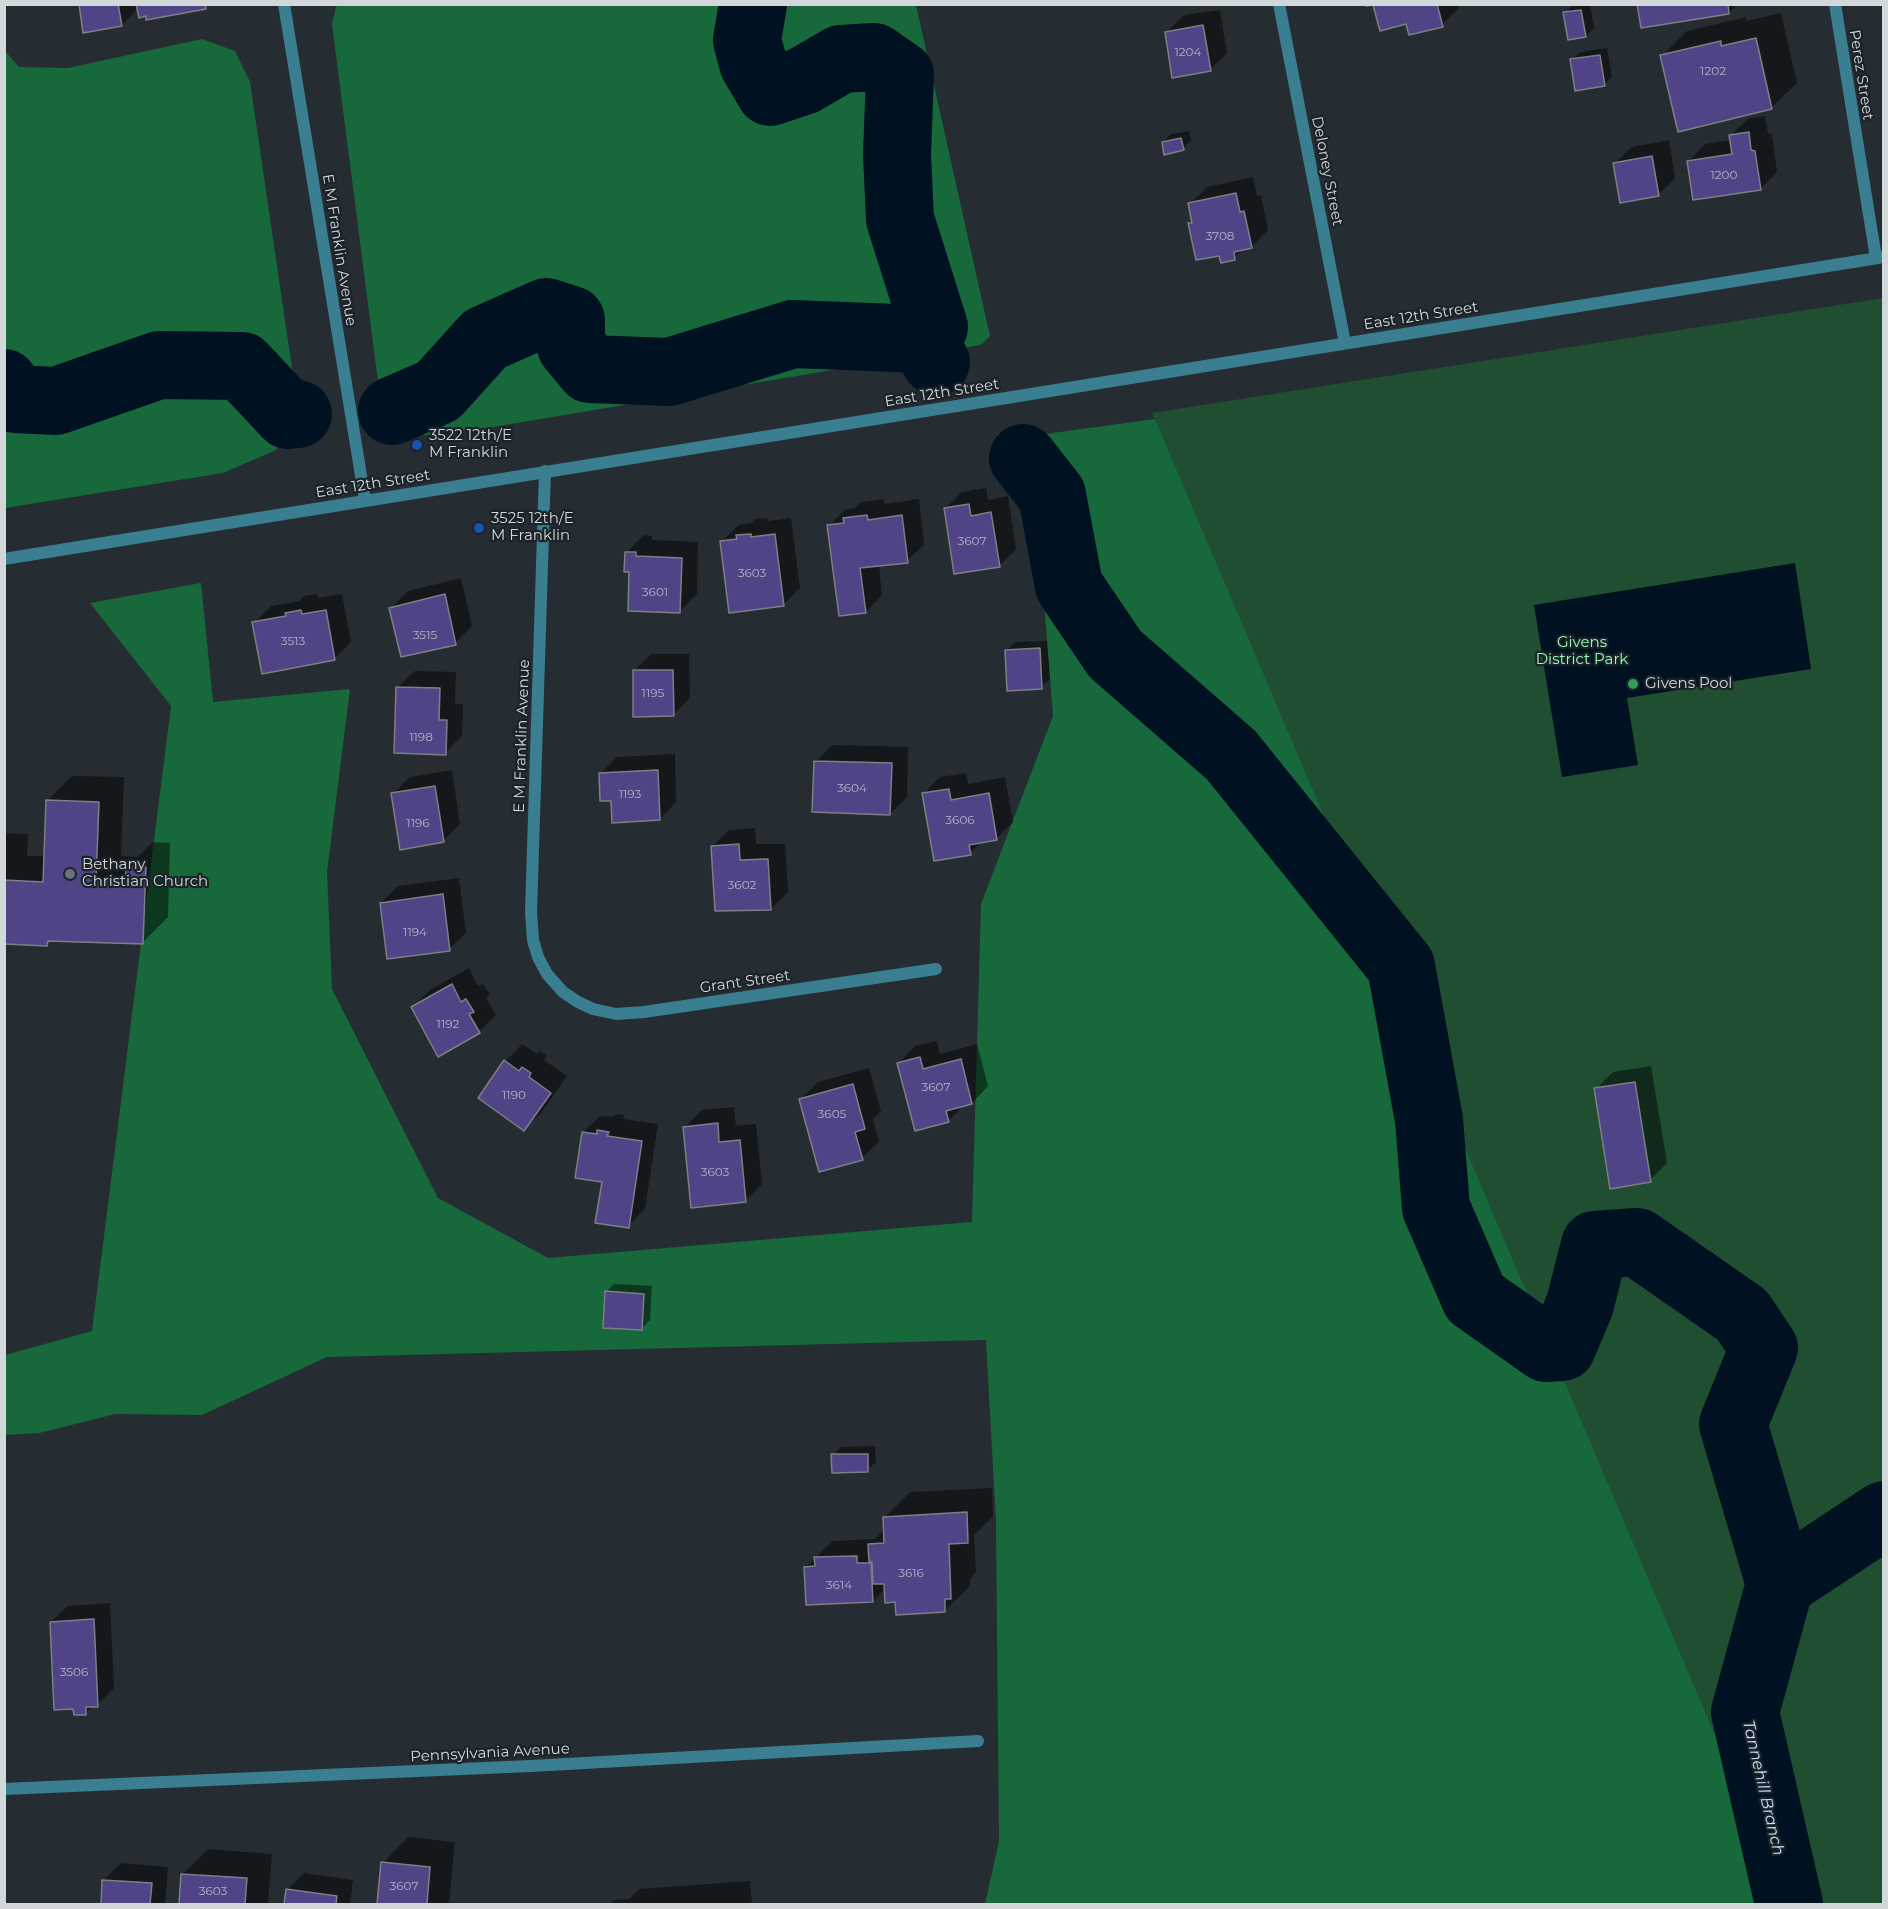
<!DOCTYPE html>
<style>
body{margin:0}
#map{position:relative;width:1888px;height:1909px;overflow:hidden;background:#262d32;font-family:Montserrat,sans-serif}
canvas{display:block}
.frame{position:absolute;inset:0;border:6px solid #d2d7da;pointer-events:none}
</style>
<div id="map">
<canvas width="1888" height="1909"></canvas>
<div class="frame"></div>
</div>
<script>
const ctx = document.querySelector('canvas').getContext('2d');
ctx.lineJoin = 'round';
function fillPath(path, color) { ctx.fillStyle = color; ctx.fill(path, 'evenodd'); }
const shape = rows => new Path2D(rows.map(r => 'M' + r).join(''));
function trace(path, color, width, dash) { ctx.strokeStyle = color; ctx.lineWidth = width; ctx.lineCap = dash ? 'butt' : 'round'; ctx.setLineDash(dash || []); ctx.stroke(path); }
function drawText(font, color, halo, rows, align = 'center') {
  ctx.font = font + ' Montserrat,sans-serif'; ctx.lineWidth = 4.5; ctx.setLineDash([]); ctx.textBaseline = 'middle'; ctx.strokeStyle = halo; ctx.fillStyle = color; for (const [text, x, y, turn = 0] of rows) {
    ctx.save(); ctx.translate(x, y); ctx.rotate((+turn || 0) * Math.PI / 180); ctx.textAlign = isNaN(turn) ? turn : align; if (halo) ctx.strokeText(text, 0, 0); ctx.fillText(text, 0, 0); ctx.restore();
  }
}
fillPath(shape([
 [1883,298,1883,1904,1787,1904,1152,413]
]), '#1f4e31');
fillPath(shape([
 [339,5,916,5,990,336,981,345,487,428,399,438,390,431,382,413,332,24,336,7],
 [202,39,235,51,250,82,298,409,276,450,223,473,5,508,5,51,19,67,68,68],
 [1155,419,1787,1904,985,1904,999,1841,996,1522,986,1340,327,1357,202,1415,115,1414,39,1433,5,1435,5,1355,92,1331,171,706,90,603,201,583,213,702,350,689,327,872,332,989,438,1198,548,1258,972,1222,981,904,1053,716,1031,436]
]), '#17693c');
fillPath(shape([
 [1795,563,1811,669,1627,698,1638,765,1562,777,1534,605]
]), '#001221');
fillPath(shape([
 [80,4,208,4,205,7,147,15,138,8,122,25],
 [1375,4,1458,4,1459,8,1442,25,1407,22],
 [1590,4,1594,28,1586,36,1565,13,1573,5],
 [1639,4,1737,4,1729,13],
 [1220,10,1227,53,1210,70,1167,32,1184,15],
 [1781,13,1797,83,1771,108,1662,56,1687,31,1746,17,1746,21],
 [1607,48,1612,77,1604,85,1572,60,1580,52],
 [1765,116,1768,133,1772,134,1777,172,1760,189,1689,161,1705,144,1732,140,1731,135,1748,119],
 [1189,131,1191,140,1183,148,1163,142,1171,134],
 [1669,140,1675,178,1658,195,1615,163,1632,147],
 [1253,177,1257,196,1261,195,1268,230,1251,247,1244,248,1234,258,1221,254,1190,224,1193,220,1190,204,1207,187],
 [986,488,988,500,1008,496,1016,549,999,566,945,509,962,492],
 [884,499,884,504,919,499,924,545,907,561,879,565,882,595,866,612,829,526,846,509,855,508,861,502],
 [767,518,768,521,791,518,800,588,784,604,722,541,739,525,751,523,755,519],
 [644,535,652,536,652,540,698,542,697,594,680,611,631,571,627,552],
 [461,578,472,626,455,643,391,608,408,591],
 [317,594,318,598,342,594,351,642,334,659,254,623,271,606,300,601,304,596],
 [1047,641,1050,679,1041,687,1007,650,1015,642],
 [651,654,689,654,690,698,673,715,634,671],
 [415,671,456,672,455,704,463,704,462,736,445,753,398,687],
 [832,745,908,747,907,797,890,814,816,762],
 [675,754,676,802,660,819,613,799,600,774,617,757],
 [452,770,460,824,443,841,393,794,410,777],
 [966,773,968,784,1005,777,1013,822,996,839,982,841,970,853,923,794,940,777],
 [72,776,124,777,121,856,138,857,153,842,170,843,168,917,143,942,52,939,47,944,8,943,4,947,4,833,28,834,27,856,45,856,47,801],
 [755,828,756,844,785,844,788,892,771,909,713,846,729,830],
 [459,878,466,933,449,949,381,903,398,886],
 [469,968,478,986,483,984,490,994,486,998,496,1015,479,1032,413,1007,430,990],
 [937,1041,940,1054,977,1044,988,1086,972,1103,964,1105,948,1121,899,1063,915,1046],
 [522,1044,537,1054,540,1051,547,1056,544,1060,567,1076,541,1113,524,1129,480,1098,506,1061],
 [1651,1066,1667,1163,1650,1180,1596,1089,1613,1072],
 [869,1068,881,1111,873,1119,879,1142,862,1158,801,1099,818,1082],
 [734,1107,736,1126,756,1124,762,1184,745,1201,685,1127,702,1110],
 [616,1114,624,1115,623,1119,658,1124,645,1209,628,1226,603,1181,583,1132,600,1116,612,1117],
 [614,1284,652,1286,650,1320,642,1328,606,1292],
 [875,1446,876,1462,867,1470,833,1455,841,1447],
 [992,1488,993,1516,974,1535,976,1572,970,1579,970,1586,944,1611,897,1601,886,1588,873,1601,806,1567,833,1541,875,1539,885,1529,885,1517,910,1492],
 [110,1603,114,1688,97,1705,93,1705,86,1713,51,1622,68,1606],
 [408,1837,455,1842,449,1904,378,1904,383,1863],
 [208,1849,272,1854,268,1904,180,1904,182,1875],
 [121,1863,168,1867,165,1904,102,1904,104,1880],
 [304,1873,353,1880,350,1904,285,1904,287,1890],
 [750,1881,752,1904,610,1904,614,1900,629,1899,639,1889]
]), '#0007');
trace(shape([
 [753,4,747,40,753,63,770,92,803,81,841,59,874,57,900,75,897,154,900,219,934,327,921,339],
 [4,383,15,399,56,401,159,365,242,366,288,415,298,414],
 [392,411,438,391,485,339,546,312,571,320,571,346,590,369,669,372,793,334,921,339,936,362],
 [1023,458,1052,495,1069,586,1115,654,1231,755,1401,966,1429,1120,1436,1208,1475,1298,1546,1348,1562,1347,1580,1304,1595,1245,1637,1242,1742,1315,1764,1348,1733,1424,1780,1584],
 [1789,1904,1745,1712,1780,1584,1884,1515]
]), '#001221', 68);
const building = shape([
 [79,4,118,4,122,26,83,33,79,4],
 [136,4,205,4,206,9,146,20,146,16,139,18,136,4],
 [1365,4,1437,4,1443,27,1409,35,1406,24,1380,31,1373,5,1366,6,1365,4],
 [1637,4,1728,4,1729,14,1641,28,1637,4],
 [1581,10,1586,37,1568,40,1563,12,1581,10],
 [1203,25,1211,71,1172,78,1165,32,1203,25],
 [1756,38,1772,109,1678,132,1660,55,1721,41,1721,46,1756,38],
 [1600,55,1605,86,1575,91,1570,59,1600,55],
 [1749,132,1751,150,1755,151,1761,190,1693,200,1687,161,1732,154,1729,135,1749,132],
 [1181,138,1184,150,1164,155,1162,142,1181,138],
 [1652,156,1659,196,1620,203,1613,163,1652,156],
 [1236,193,1240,212,1244,211,1252,248,1234,252,1235,260,1221,263,1219,256,1196,260,1188,223,1192,223,1188,203,1236,193],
 [969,504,971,516,991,512,1000,567,954,574,944,508,969,504],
 [867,515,868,520,902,515,908,563,860,568,866,613,839,616,827,525,844,523,843,518,867,515],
 [751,534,751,537,775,534,784,606,729,613,720,541,737,539,736,535,751,534],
 [625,552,636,552,636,556,682,558,680,613,628,611,629,572,624,572,625,552],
 [445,594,456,645,401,657,389,608,445,594],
 [301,610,302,614,326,610,335,660,262,674,252,622,286,616,285,613,301,610],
 [1040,648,1042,689,1007,691,1005,650,1040,648],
 [633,670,673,670,674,716,633,717,633,670],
 [396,687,440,688,439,720,447,720,446,755,394,753,396,687],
 [814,761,892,763,890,815,812,812,814,761],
 [658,770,660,820,612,823,611,801,600,801,599,773,658,770],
 [435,786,444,842,400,850,391,793,435,786],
 [949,789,951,800,989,793,997,840,969,845,971,855,934,861,922,793,949,789],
 [46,800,99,802,96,881,125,882,126,867,146,867,143,944,48,941,47,946,4,944,4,880,43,882,46,800],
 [739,844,740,860,768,859,771,910,715,911,711,846,739,844],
 [443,894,450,951,387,959,380,903,443,894],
 [452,984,461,1002,466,999,474,1012,469,1014,480,1033,438,1057,411,1007,452,984],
 [920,1057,923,1069,961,1059,972,1104,946,1111,949,1122,915,1131,897,1063,920,1057],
 [504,1060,519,1071,522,1067,531,1073,529,1077,551,1093,524,1131,478,1098,504,1060],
 [1635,1082,1651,1182,1610,1189,1594,1088,1635,1082],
 [853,1084,865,1129,855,1132,863,1160,819,1172,799,1099,853,1084],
 [718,1123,719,1142,740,1140,746,1202,691,1208,683,1127,718,1123],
 [597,1130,609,1132,607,1136,642,1141,629,1228,595,1223,602,1182,575,1178,582,1132,597,1134,597,1130],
 [605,1291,644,1294,642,1330,603,1328,605,1291],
 [831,1454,868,1454,868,1472,832,1473,831,1454],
 [967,1512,968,1543,949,1544,951,1599,945,1599,945,1612,896,1615,895,1602,885,1603,884,1584,873,1584,872,1562,869,1562,868,1544,884,1543,883,1517,967,1512],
 [857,1556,857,1563,871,1563,873,1602,806,1605,804,1567,815,1566,814,1557,857,1556],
 [94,1619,98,1707,86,1707,86,1715,74,1715,73,1709,54,1710,50,1622,94,1619],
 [381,1862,430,1867,427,1904,377,1904,381,1862],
 [181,1874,247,1878,245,1904,179,1904,181,1874],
 [102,1880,152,1883,150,1904,101,1904,102,1880],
 [286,1889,337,1896,336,1904,284,1904,286,1889]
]);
fillPath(building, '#4f4586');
trace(building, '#7e7e87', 1.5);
trace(shape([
 [1279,4,1345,343],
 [1835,4,1876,258],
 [545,471,531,912,533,940,538,957,547,974,563,992,578,1002,593,1009,616,1014,644,1012,936,969],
 [4,1789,531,1766,978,1741]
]), '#397f91', 12);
trace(shape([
 [284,4,365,500],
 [4,559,1884,257]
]), '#397f91', 12);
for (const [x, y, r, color] of [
 [417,445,6,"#1a4fb4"],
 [479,528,6,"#1a4fb4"],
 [1633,684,6,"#2e9e5b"],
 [70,874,6,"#6b7280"]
]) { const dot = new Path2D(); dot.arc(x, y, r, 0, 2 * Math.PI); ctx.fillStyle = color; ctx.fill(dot); trace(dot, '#1c2328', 2); }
drawText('12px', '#b1b2c5', null, [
 ["1204",1188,52],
 ["1202",1713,71],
 ["1200",1724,175],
 ["3708",1220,236],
 ["3607",972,541],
 ["3603",752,573],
 ["3601",655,592],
 ["3515",425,635],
 ["3513",293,641],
 ["1195",653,693],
 ["1198",421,737],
 ["3604",852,788],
 ["1193",630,794],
 ["3606",960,820],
 ["1196",418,823],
 ["3602",742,885],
 ["1194",415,932],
 ["1192",448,1024],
 ["3607",936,1087],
 ["1190",514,1095],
 ["3605",832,1114],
 ["3603",715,1172],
 ["3616",911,1573],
 ["3614",839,1585],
 ["3506",74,1672],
 ["3607",404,1886],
 ["3603",213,1891]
]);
drawText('15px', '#d2d7da', '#1c2328', [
 ["Perez Street",1861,75,81],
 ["Deloney Street",1327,171,79],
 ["E M Franklin Avenue",339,250,81],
 ["East 12th Street",1421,316,-9],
 ["East 12th Street",942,393,-9],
 ["East 12th Street",373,484,-9],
 ["E M Franklin Avenue",522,736,-88],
 ["Grant Street",745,982,-8],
 ["Pennsylvania Avenue",490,1753,-3]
]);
drawText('15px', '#d2d7da', '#1c2328', [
 ["3522 12th/E",429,436],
 ["M Franklin",429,453],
 ["3525 12th/E",491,519],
 ["M Franklin",491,536],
 ["Givens Pool",1645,684],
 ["Bethany",82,865],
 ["Christian Church",82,882]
], 'left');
drawText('15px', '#94fcb8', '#1c2328', [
 ["Givens",1582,643],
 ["District Park",1582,660]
]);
drawText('italic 16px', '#bee2fe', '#1c2328', [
 ["Tannehill Branch",1763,1788,77]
]);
</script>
